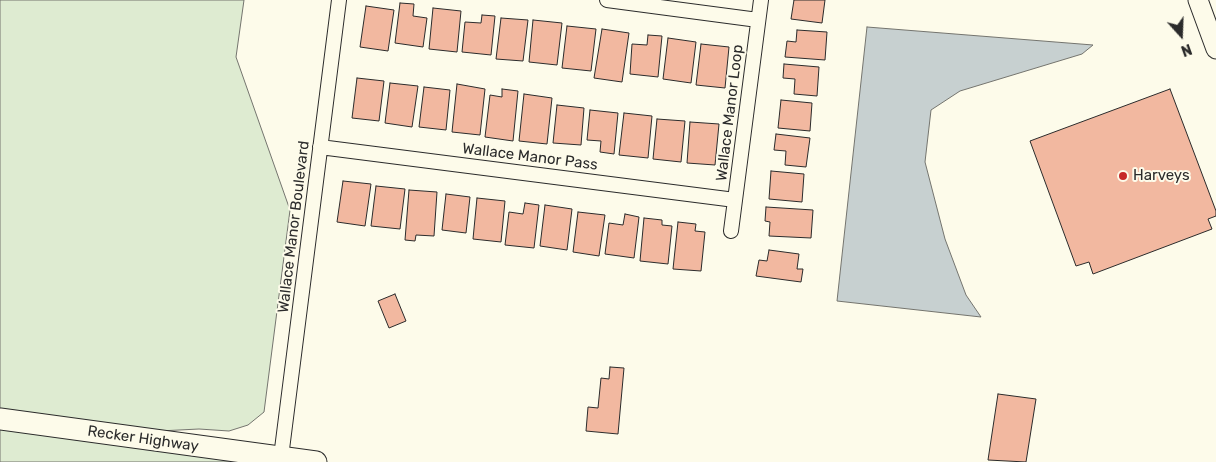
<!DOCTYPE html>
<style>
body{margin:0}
#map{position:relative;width:1216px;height:462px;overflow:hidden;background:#fdfbea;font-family:Rubik,sans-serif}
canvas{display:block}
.north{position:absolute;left:1156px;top:10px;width:50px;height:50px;-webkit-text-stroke:4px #fdfbea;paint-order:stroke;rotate:160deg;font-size:14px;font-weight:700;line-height:20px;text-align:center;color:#2b2b2b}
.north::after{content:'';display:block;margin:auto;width:18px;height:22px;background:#2b2b2b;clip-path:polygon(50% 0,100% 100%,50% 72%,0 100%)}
</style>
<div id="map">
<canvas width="1216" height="462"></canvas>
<div class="north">N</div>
</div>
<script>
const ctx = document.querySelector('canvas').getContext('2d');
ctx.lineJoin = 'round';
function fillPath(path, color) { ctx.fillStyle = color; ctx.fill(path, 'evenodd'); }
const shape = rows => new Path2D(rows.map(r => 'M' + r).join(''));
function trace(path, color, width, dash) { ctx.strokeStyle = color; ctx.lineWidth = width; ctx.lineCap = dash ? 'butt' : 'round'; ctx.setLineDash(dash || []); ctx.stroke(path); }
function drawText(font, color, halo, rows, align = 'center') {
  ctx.font = font + ' Rubik,sans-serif'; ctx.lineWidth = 4; ctx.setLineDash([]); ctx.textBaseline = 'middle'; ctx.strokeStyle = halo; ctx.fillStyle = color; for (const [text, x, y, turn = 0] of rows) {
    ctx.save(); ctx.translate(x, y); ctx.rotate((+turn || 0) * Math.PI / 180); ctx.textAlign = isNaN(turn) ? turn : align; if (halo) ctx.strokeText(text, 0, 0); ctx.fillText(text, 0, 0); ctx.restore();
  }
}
const green = shape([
 [0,0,244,0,236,57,290,210,264,412,248,425,229,431,199,429,159,431,0,410,0,0],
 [0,428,252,462,0,462,0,428]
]);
fillPath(green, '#deebd1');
trace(green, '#74746e', 1);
const water = shape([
 [867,27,1093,45,1082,54,960,91,931,110,925,162,945,239,966,295,981,317,837,301,867,27]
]);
fillPath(water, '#c7d0d0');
trace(water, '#74746e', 1);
const building = shape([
 [794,0,825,0,822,23,791,19,794,0],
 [400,3,414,4,413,16,427,18,423,47,395,43,400,3],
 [366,6,394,10,388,51,360,47,366,6],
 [433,8,461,11,457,52,429,49,433,8],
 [482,15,495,16,491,55,462,52,465,22,481,23,482,15],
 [501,18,528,20,523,61,496,59,501,18],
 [533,20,562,23,557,65,529,62,533,20],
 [567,26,596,29,591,71,562,68,567,26],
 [602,29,629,33,622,82,594,78,602,29],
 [797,30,827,32,825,60,785,57,787,41,796,42,797,30],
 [648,35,662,36,658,77,630,74,632,44,647,45,648,35],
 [668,38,696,42,691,83,663,79,668,38],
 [701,44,729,47,725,88,696,85,701,44],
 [784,64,819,67,817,96,794,94,795,79,783,78,784,64],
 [357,78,384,81,379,121,352,118,357,78],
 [390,83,418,86,412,127,385,123,390,83],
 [457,84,485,89,480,135,452,132,457,84],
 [424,87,450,90,446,130,419,127,424,87],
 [502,89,518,91,513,141,485,137,490,95,502,97,502,89],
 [1170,89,1216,211,1216,216,1208,219,1212,229,1093,274,1089,262,1076,266,1030,141,1170,89],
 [524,94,552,98,547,144,519,141,524,94],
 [781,100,812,103,810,131,778,128,781,100],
 [557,105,584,108,581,145,553,143,557,105],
 [590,110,618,113,614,154,600,152,601,141,587,140,590,110],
 [624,113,652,116,648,158,619,155,624,113],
 [657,119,685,121,681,162,653,159,657,119],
 [690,122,719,124,715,165,687,163,690,122],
 [776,134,810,138,806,167,785,165,786,151,774,150,776,134],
 [771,171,804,174,802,202,769,199,771,171],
 [343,181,371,184,365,226,337,222,343,181],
 [376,186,405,189,400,229,371,226,376,186],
 [409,190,437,192,434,236,416,235,415,241,405,240,409,190],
 [446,194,470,197,466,233,442,230,446,194],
 [477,198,505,201,501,242,473,239,477,198],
 [525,203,539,205,534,248,505,245,509,212,523,214,525,203],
 [545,205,572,209,567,250,540,246,545,205],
 [766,207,813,210,811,238,769,236,770,222,765,221,766,207],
 [578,212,605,215,599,256,573,252,578,212],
 [625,214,639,217,634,258,605,254,609,223,623,225,625,214],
 [644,218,662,220,662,225,672,226,668,264,640,261,644,218],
 [678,222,696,224,695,231,705,232,701,271,673,269,678,222],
 [769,250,799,254,797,269,803,269,801,282,756,276,759,260,767,261,769,250],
 [395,294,406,321,389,328,378,301,395,294],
 [610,367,624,368,618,434,586,431,588,407,598,408,601,378,609,379,610,367],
 [998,394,1036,399,1026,462,988,460,998,394]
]);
fillPath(building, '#f2b8a0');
trace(building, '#2b2b2b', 1);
const street = shape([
 [607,0,758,20],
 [320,147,735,200],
 [731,231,761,0],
 [281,457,339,0]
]);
const secondary = shape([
 [1198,0,1216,49]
]);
const primary = shape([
 [0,419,316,462]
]);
trace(street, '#2b2b2b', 16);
trace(secondary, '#2b2b2b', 21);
trace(primary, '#2b2b2b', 23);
trace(street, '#fdfbea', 14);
trace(secondary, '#fdfbea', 19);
trace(primary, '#fdfbea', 21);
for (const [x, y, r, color] of [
 [1123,176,5,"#c62828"]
]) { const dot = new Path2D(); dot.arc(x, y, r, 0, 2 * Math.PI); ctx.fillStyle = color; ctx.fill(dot); trace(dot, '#fdfbea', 2); }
drawText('15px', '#2b2b2b', '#fdfbea', [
 ["Wallace Manor Loop",730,113,-83],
 ["Wallace Manor Pass",530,157,7],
 ["Wallace Manor Boulevard",294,227,-83],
 ["Recker Highway",143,439,8]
]);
drawText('15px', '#2b2b2b', '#fdfbea', [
 ["Harveys",1133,176]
], 'left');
</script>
